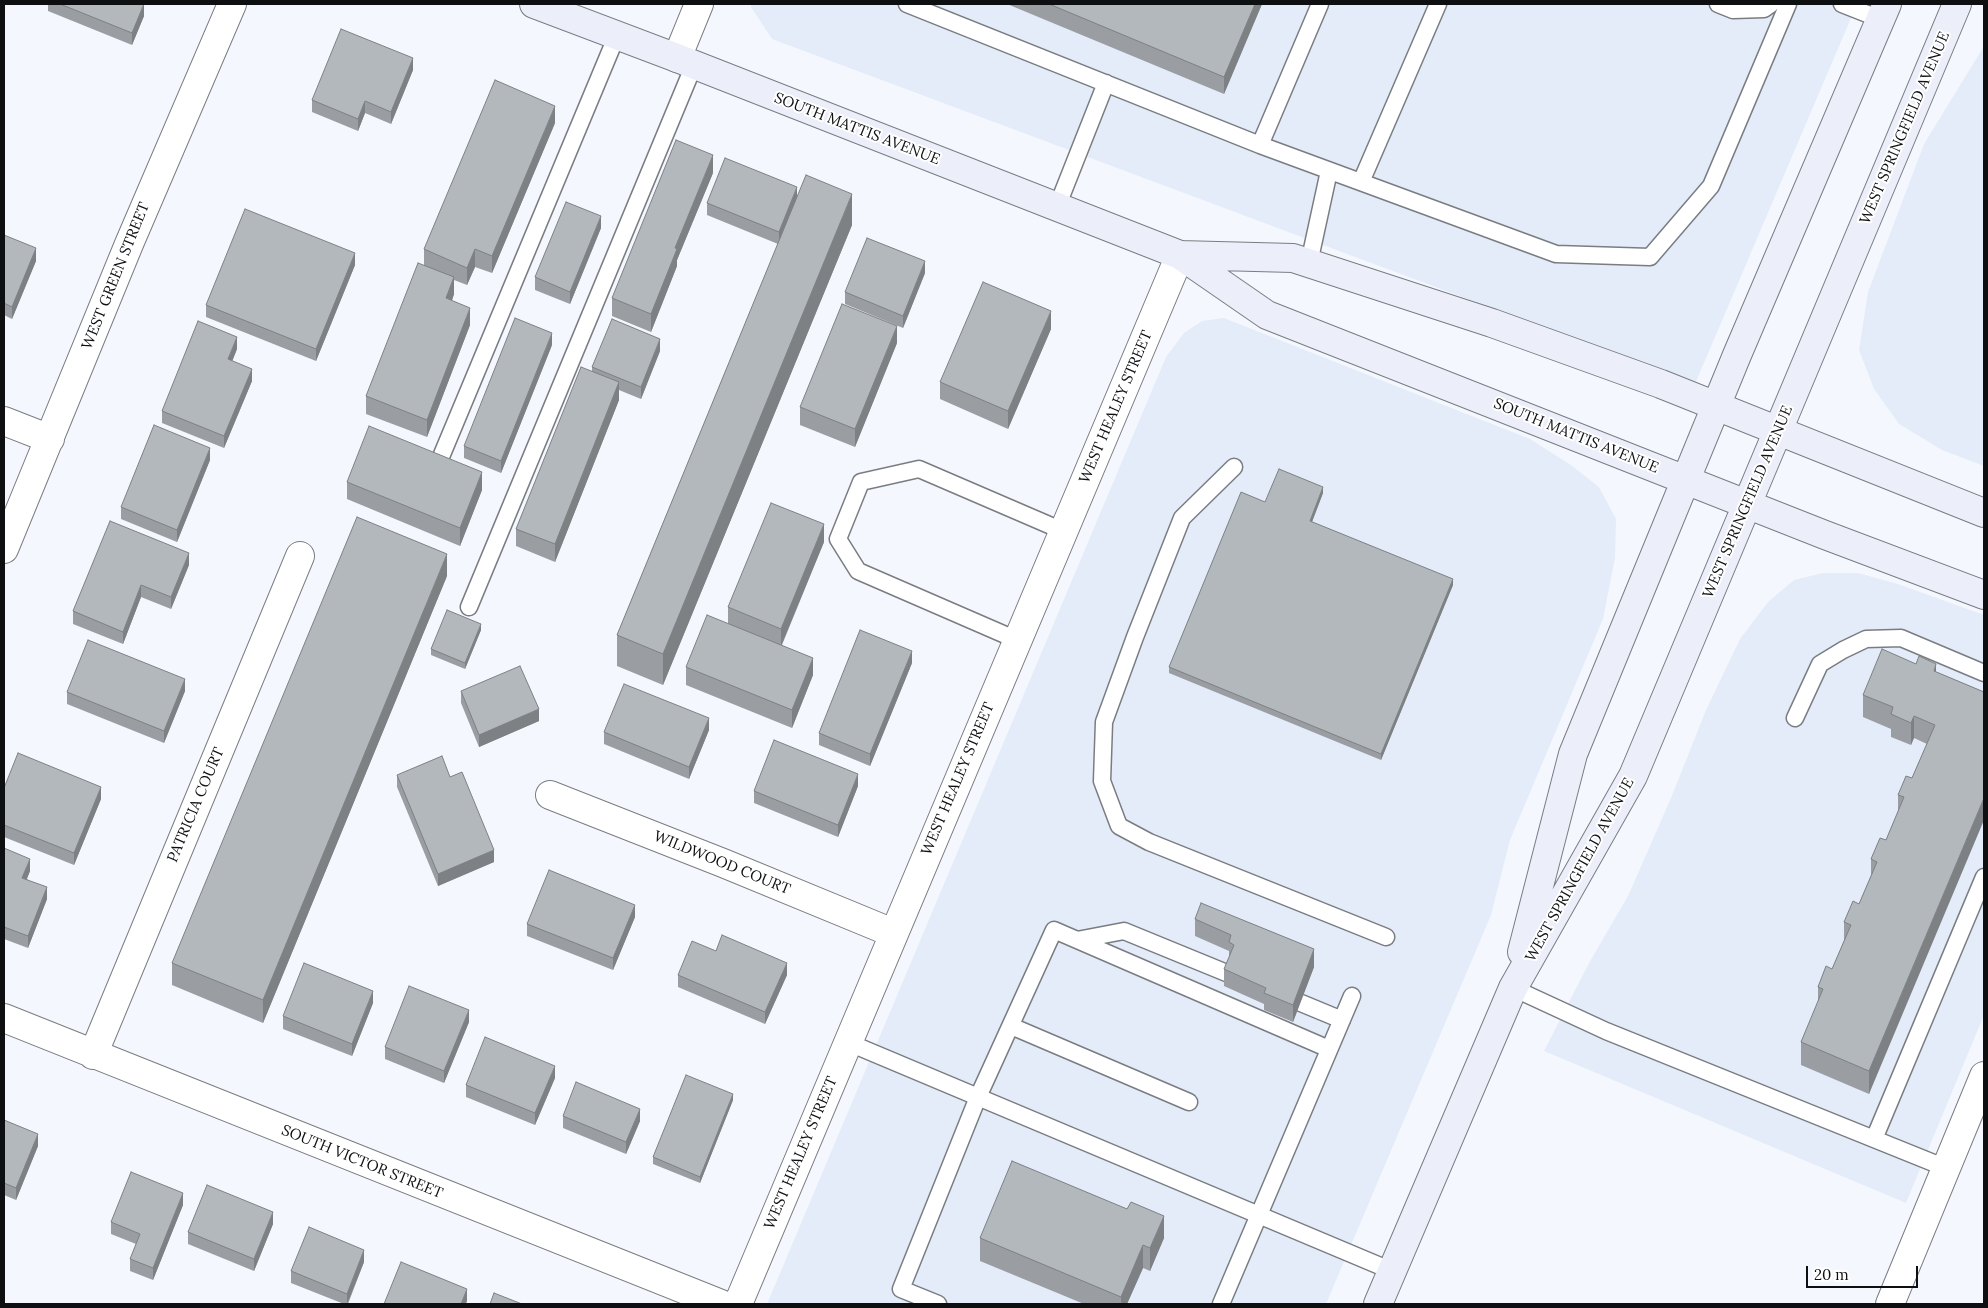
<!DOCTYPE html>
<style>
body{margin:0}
#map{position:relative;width:1988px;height:1308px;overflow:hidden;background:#f4f8fe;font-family:Lora,serif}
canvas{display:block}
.frame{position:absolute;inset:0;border:5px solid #0d0f11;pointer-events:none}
.scale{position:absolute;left:1806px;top:1266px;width:112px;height:22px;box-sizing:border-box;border:2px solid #0d0f11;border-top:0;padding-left:6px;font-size:15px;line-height:18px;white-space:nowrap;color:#0d0f11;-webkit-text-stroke:4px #fff;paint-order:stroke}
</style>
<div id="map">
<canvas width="1988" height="1308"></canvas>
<div class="frame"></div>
<div class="scale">20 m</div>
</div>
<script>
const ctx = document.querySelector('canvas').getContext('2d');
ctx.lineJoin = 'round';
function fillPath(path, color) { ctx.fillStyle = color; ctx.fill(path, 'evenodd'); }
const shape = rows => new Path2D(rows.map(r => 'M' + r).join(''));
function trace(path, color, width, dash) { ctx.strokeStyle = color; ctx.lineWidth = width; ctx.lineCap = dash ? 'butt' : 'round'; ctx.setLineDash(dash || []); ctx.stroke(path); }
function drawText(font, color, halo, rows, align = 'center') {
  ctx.font = font + ' Lora,serif'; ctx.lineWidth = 4; ctx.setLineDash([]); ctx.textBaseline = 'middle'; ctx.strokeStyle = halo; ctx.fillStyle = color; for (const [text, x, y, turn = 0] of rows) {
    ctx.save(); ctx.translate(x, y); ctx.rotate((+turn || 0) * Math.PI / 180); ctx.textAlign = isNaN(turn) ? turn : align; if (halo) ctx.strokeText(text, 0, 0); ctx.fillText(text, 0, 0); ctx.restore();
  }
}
fillPath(shape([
 [751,4,1857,4,1695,384,772,39,751,7],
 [1984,46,1984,466,1942,450,1899,424,1874,389,1859,350,1868,292,1924,144],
 [1224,318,1530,439,1571,465,1599,487,1616,519,1615,558,1603,619,1510,840,1491,915,1326,1304,767,1304,1166,357,1184,333,1202,321],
 [1823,573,1858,573,1898,584,1984,615,1984,1015,1906,1203,1544,1051,1589,963,1628,896,1671,798,1706,710,1740,639,1768,602,1794,580]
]), '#e4ecf9');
const service = shape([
 [907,4,1260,145,1556,254,1650,257,1711,186,1788,4],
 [1718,4,1733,10,1764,9,1771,4],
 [1842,4,1880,19],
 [1260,145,1320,4],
 [1361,182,1438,4],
 [1057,207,1106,83],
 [1309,263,1329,171],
 [438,464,617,35],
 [1234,467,1182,518,1135,637,1104,722,1102,781,1119,826,1149,842,1386,937],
 [469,607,694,65],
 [1017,640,858,571,838,539,861,482,919,469,1063,531],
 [1795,718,1820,664,1843,650,1866,639,1901,638,1984,673],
 [1077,940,1124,931,1229,974],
 [1513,988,1606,1031,1946,1168],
 [1301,1003,1342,1020],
 [1011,1026,1189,1102],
 [847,1042,1392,1271],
 [1874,1139,1984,877],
 [938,1304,901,1289,978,1097,1054,930,1329,1049],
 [1221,1304,1352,996]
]);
const minor = shape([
 [677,58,699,4],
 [4,421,50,439],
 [4,549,129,244,232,4],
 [550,795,723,863,893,933],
 [4,1018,721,1304],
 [93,1055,300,556],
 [738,1304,1180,255],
 [1890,1304,1984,1076]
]);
const secondary = shape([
 [534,4,677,58,1180,255,1267,315,1825,535,1984,595],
 [1180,255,1293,258,1492,323,1661,384,1984,513],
 [1522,952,1573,754,1737,355,1887,4],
 [1378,1304,1513,988,1633,776,1957,4]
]);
trace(service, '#797d82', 19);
trace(minor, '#797d82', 30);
trace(secondary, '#797d82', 30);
trace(service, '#fff', 16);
trace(minor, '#fff', 28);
trace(secondary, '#eceffa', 28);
fillPath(shape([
 [48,4,144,4,144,16,132,45,48,11],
 [1007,4,1262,4,1224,94],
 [413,70,391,124,365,113,358,131,312,112,312,100],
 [555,123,492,273,475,267,467,285,454,280,454,294,452,301,470,325,427,437,366,414,366,396,424,265,424,249],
 [713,173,677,260,677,266,651,332,612,316,612,298],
 [797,197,852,225,663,685,617,666,617,635,778,244,707,215,707,203],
 [601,228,570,304,535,290,535,277],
 [4,235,36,261,12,319,4,315],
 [355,265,316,361,206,317,206,305],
 [925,273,903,328,845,304,845,292],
 [1051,329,1008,429,940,399,940,382],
 [897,343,855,447,800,425,800,407],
 [552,345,501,473,464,458,464,446],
 [237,349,232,361,252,381,224,448,162,423,162,411],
 [660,351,641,399,619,390,619,400,555,562,516,546,516,529,592,371,592,367],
 [210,460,177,542,121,519,121,507],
 [347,482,482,490,460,546,347,499],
 [1323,493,1312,522,1453,585,1381,760,1169,673,1169,667,1265,502],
 [824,542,782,645,813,675,792,728,686,685,686,667,728,624,728,607],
 [189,565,171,609,141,597,123,644,73,624,73,611],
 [447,576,263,1023,172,985,172,963],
 [481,630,465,669,431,655,431,649],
 [912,663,870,766,819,745,819,733],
 [1936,672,1984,692,1869,1094,1801,1065,1801,1042,1818,1003,1818,987,1832,969,1844,941,1844,922,1859,904,1871,876,1871,859,1886,840,1898,812,1898,795,1912,778,1927,744,1914,738,1911,745,1891,737,1891,729,1863,717,1863,695],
 [185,691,164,743,67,704,67,692],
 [461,691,539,721,479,747,461,703],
 [709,730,689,779,604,744,604,732],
 [397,775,450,777,494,862,438,886,397,787],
 [858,786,838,837,754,803,754,791],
 [4,788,101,799,74,865,4,837],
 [4,848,30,871,27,879,47,899,28,948,4,939],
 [635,917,613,970,527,936,527,924],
 [1195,919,1314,967,1293,1022,1264,1010,1264,1004,1224,986,1224,969,1229,958,1229,951,1195,936],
 [716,951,787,975,765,1024,678,987,678,975],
 [373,1003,352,1056,283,1029,283,1016],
 [469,1022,444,1083,385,1059,385,1047],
 [555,1078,535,1125,466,1097,466,1085],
 [733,1100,700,1183,653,1164,653,1157],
 [563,1116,640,1121,626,1154,563,1128],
 [4,1120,38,1146,16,1200,4,1195],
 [183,1205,153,1280,130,1271,130,1259,136,1244,111,1234,111,1222],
 [273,1224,254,1271,188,1244,188,1232],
 [980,1238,1164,1238,1150,1271,1143,1268,1127,1304,1084,1304,980,1261],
 [364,1262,348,1304,344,1304,291,1283,291,1271]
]), '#9a9ea3');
fillPath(shape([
 [144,4,144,16,132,45,132,33],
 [1255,4,1262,4,1224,94,1224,77],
 [413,58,413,70,391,124,391,112],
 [365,101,365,113,358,131,358,119],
 [555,106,555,123,492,273,492,256],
 [713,155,713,173,677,260,677,266,651,332,651,314,675,248],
 [797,187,797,199,779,245,779,232],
 [852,194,852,225,663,685,663,654],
 [601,216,601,228,570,304,570,292],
 [36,248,36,261,12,319,12,307],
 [475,249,475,267,467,285,467,268],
 [355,253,355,265,316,361,316,349],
 [925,261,925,273,903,328,903,316],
 [454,277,454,294,446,316,446,298],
 [470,308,470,325,427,437,427,420],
 [1051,311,1051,329,1008,429,1008,411],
 [897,326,897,343,855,447,855,429],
 [552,333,552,345,501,473,501,461],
 [237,337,237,349,228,372,228,359],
 [660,339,660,351,641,399,641,387],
 [252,369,252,381,224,448,224,436],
 [619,382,619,400,555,562,555,544],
 [210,448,210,460,177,542,177,530],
 [482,472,482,490,460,546,460,528],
 [1323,487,1323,493,1310,527,1310,521],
 [824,524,824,542,781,646,781,629],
 [189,553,189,565,171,609,171,597],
 [447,554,447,576,263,1023,263,1000],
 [1453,579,1453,585,1381,760,1381,754],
 [141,585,141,597,123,644,123,632],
 [481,624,481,630,465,669,465,663],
 [912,651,912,663,870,766,870,754],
 [813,658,813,675,792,728,792,710],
 [1936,664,1936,687,1934,671],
 [185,679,185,691,164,743,164,731],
 [539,709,539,721,479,747,479,735],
 [1914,716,1914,738,1911,745,1911,723],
 [709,718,709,730,689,779,689,767],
 [858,774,858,786,838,837,838,825],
 [101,787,101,799,74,865,74,853],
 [1984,798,1984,820,1869,1094,1869,1071],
 [494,850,494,862,438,886,438,874],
 [30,859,30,871,22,890,22,878],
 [47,887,47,899,28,948,28,936],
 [635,905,635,917,613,970,613,958],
 [1314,949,1314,967,1293,1022,1293,1005],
 [787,963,787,975,765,1024,765,1012],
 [373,991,373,1003,352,1056,352,1044],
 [469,1010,469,1022,444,1083,444,1071],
 [555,1066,555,1078,535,1125,535,1113],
 [733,1094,733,1100,700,1183,700,1177],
 [640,1109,640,1121,626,1154,626,1142],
 [38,1134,38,1146,16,1200,16,1188],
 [183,1193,183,1205,153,1280,153,1268],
 [273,1212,273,1224,254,1271,254,1259],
 [1164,1216,1164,1238,1150,1271,1150,1248],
 [1143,1245,1143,1268,1127,1304,1121,1304,1121,1297],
 [364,1250,364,1262,347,1304,347,1294],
 [467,1289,467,1301,466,1304,461,1304]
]), '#7d8184');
const building = shape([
 [60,4,144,4,132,33,60,4],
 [1049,4,1255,4,1224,77,1049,4],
 [341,29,413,58,391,112,365,101,358,119,312,100,341,29],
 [495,80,555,106,492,256,475,249,467,268,424,249,495,80],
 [676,140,713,155,675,248,677,249,651,314,612,298,676,140],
 [725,158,797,187,779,232,707,203,725,158],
 [806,175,852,194,663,654,617,635,806,175],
 [566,202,601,216,570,292,535,277,566,202],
 [245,209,355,253,316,349,206,305,245,209],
 [4,235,36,248,12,307,4,303,4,235],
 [867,238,925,261,903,316,845,292,867,238],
 [418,263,454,277,446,298,470,308,427,420,366,396,418,263],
 [983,282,1051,311,1008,411,940,382,983,282],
 [842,304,897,326,855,429,800,407,842,304],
 [515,318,552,333,501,461,464,446,515,318],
 [612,319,660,339,641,387,592,367,612,319],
 [198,321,237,337,228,359,252,369,224,436,162,411,198,321],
 [581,367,619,382,555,544,516,529,581,367],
 [154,425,210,448,177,530,121,507,154,425],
 [369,426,482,472,460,528,347,482,369,426],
 [1279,469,1323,487,1310,521,1453,579,1381,754,1169,667,1241,492,1265,502,1279,469],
 [771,503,824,524,781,629,728,607,771,503],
 [357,517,447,554,263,1000,172,963,357,517],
 [110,521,189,553,171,597,141,585,123,632,73,611,110,521],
 [447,610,481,624,465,663,431,649,447,610],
 [707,615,813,658,792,710,686,667,707,615],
 [860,630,912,651,870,754,819,733,860,630],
 [88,640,185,679,164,731,67,692,88,640],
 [1882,649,1916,664,1919,656,1936,664,1934,671,1984,692,1984,798,1869,1071,1801,1042,1823,989,1818,987,1826,966,1832,969,1851,925,1844,922,1853,901,1859,904,1877,862,1871,859,1880,838,1886,840,1904,797,1898,795,1906,776,1912,778,1935,725,1914,716,1911,723,1891,714,1893,707,1863,695,1882,649],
 [520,666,539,709,479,735,461,691,520,666],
 [624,684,709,718,689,767,604,732,624,684],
 [774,740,858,774,838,825,754,791,774,740],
 [18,753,101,787,74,853,4,825,4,788,18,753],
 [442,756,450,777,462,772,494,850,438,874,397,775,442,756],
 [4,848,30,859,22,878,47,887,28,936,4,927,4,848],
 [549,870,635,905,613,958,527,924,549,870],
 [1201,903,1314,949,1293,1005,1264,993,1266,988,1224,969,1234,945,1229,942,1231,935,1195,919,1201,903],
 [722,935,787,963,765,1012,678,975,692,941,716,951,722,935],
 [304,963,373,991,352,1044,283,1016,304,963],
 [409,986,469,1010,444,1071,385,1047,409,986],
 [485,1037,555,1066,535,1113,466,1085,485,1037],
 [686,1075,733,1094,700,1177,653,1157,686,1075],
 [576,1082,640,1109,626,1142,563,1116,576,1082],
 [4,1120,38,1134,16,1188,4,1183,4,1120],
 [1012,1161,1127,1209,1131,1202,1164,1216,1150,1248,1143,1245,1121,1297,980,1238,1012,1161],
 [131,1172,183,1193,153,1268,130,1259,140,1234,111,1222,131,1172],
 [207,1185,273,1212,254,1259,188,1232,207,1185],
 [309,1227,364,1250,347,1294,291,1271,309,1227],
 [401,1262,467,1289,461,1304,384,1304,401,1262],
 [494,1293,522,1304,490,1304,494,1293]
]);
fillPath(building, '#b3b8bd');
trace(building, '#7d8184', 1);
drawText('15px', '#0d0f11', '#fff', [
 ["WEST SPRINGFIELD AVENUE",1905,128,-67],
 ["SOUTH MATTIS AVENUE",857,129,21],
 ["WEST GREEN STREET",116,276,-68],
 ["WEST HEALEY STREET",1116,407,-67],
 ["SOUTH MATTIS AVENUE",1576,436,22],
 ["WEST SPRINGFIELD AVENUE",1748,502,-67],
 ["WEST HEALEY STREET",958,779,-67],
 ["PATRICIA COURT",196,805,-67],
 ["WILDWOOD COURT",722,863,22],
 ["WEST SPRINGFIELD AVENUE",1580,870,-61],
 ["WEST HEALEY STREET",801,1153,-67],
 ["SOUTH VICTOR STREET",362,1162,22]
]);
</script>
